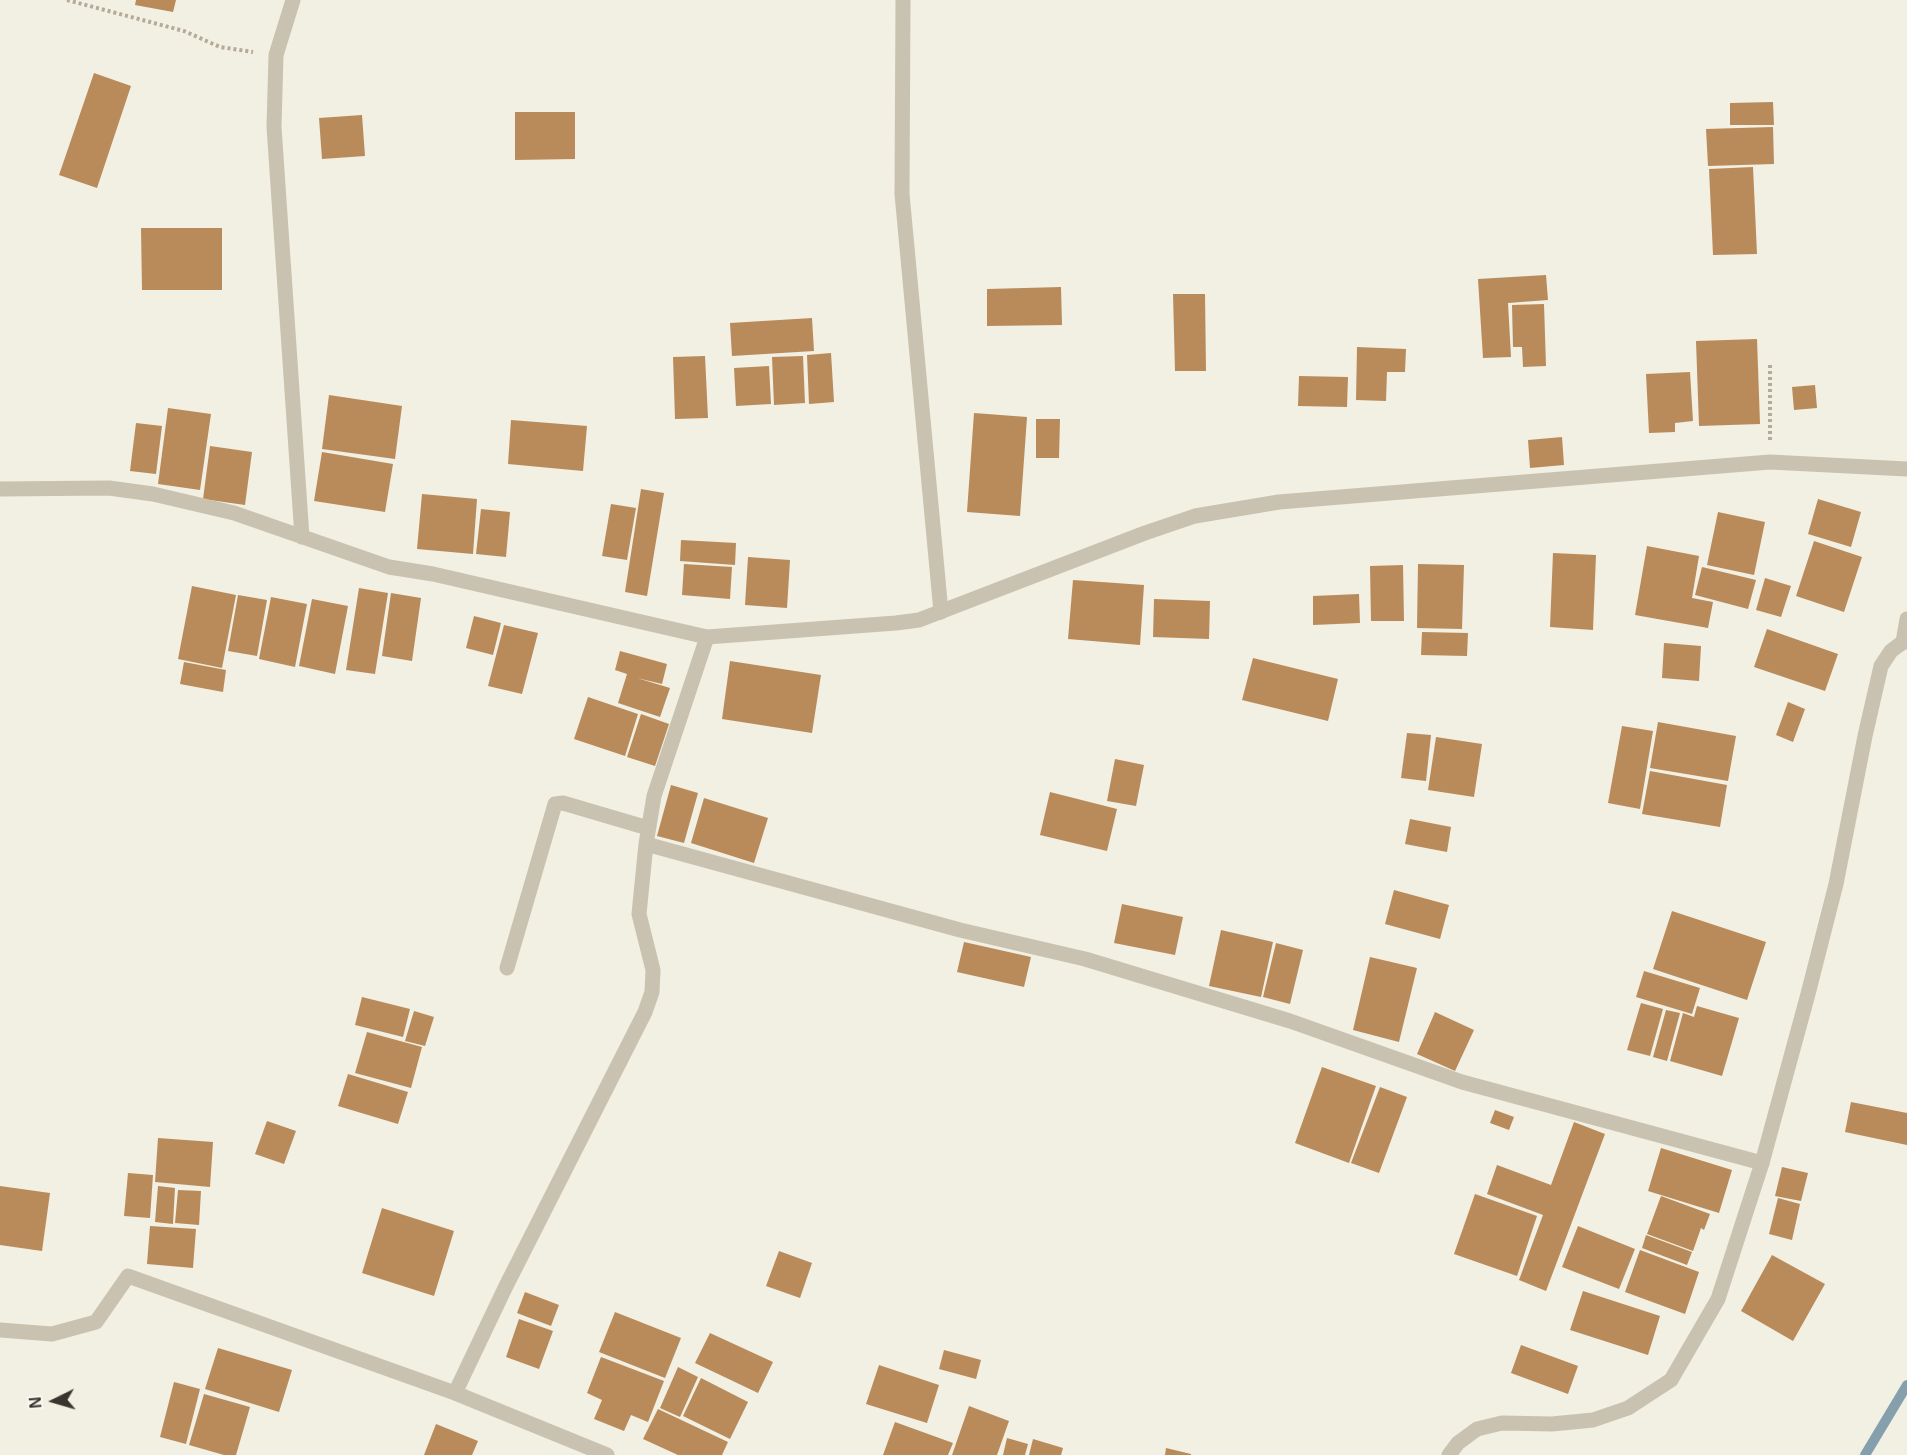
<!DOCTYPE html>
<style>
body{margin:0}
#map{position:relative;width:1907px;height:1455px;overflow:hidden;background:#f2efe3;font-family:Arial,sans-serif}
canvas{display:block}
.north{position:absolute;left:24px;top:1371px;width:60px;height:60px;-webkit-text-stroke:4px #f9f8f0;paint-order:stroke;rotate:265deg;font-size:16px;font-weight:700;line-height:24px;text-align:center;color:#39342d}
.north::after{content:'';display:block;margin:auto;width:21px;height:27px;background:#39342d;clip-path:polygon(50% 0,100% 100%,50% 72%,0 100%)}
</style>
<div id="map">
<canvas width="1907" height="1455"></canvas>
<div class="north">N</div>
</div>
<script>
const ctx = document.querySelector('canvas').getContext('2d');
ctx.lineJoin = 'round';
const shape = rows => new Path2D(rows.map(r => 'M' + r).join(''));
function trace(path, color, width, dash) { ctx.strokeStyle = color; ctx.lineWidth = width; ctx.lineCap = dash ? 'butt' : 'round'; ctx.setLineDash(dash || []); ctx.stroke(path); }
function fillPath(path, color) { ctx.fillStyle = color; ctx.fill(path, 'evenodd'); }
trace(shape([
 [1865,1455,1907,1385]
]), '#85a0ac', 10);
fillPath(shape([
 [136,0,176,0,173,12,135,5],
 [94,73,131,86,97,188,59,175],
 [1773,102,1774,125,1730,125,1730,103],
 [515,112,575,112,575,159,515,160],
 [362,115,365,156,322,159,319,118],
 [1773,127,1774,164,1708,166,1706,129],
 [1753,167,1757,254,1713,255,1709,169],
 [141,228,222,228,222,290,142,290],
 [1546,275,1548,300,1508,303,1511,357,1483,358,1478,279],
 [1061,287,1062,325,987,326,987,289],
 [1173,294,1205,294,1206,371,1175,371],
 [1544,304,1546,366,1523,367,1522,347,1513,347,1512,305],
 [812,318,814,351,732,356,730,323],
 [1757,339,1760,424,1699,426,1696,341],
 [1357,347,1406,349,1405,372,1387,372,1386,401,1356,400],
 [831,353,834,402,809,404,807,355],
 [705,356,708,418,675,419,673,357],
 [803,356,805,403,774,405,772,357],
 [769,366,771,404,736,406,734,368],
 [1690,372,1693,421,1675,423,1675,432,1649,433,1646,374],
 [1299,376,1348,377,1347,407,1298,406],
 [1815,385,1817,408,1794,410,1792,387],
 [329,395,402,406,395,459,322,449],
 [168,408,211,414,200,490,158,484],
 [974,413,1027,417,1020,516,967,512],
 [1036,419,1060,419,1059,458,1036,458],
 [511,420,587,426,583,471,508,464],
 [136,423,162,426,156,474,130,471],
 [1562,437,1564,465,1530,468,1528,440],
 [210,446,252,452,245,505,203,499],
 [322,452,393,464,385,512,314,501],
 [641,489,664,493,647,596,625,592],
 [422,494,477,499,473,554,417,549],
 [1818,499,1861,512,1851,547,1808,534],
 [611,504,636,508,627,560,602,556],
 [481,509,510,512,506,557,476,554],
 [1718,512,1765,522,1754,575,1707,565],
 [681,540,736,543,735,565,680,561],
 [1814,541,1862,557,1844,612,1796,596],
 [1647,546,1699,556,1692,598,1713,602,1708,628,1635,615],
 [1553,553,1596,555,1593,630,1550,627],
 [748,557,790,560,787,608,745,605],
 [684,564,732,567,730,599,682,595],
 [1418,564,1464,565,1462,629,1417,628],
 [1403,565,1404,621,1371,621,1370,566],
 [1702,567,1756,580,1748,609,1695,595],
 [1765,578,1791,586,1781,617,1756,610],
 [1073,580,1144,585,1140,645,1068,639],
 [192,586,236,595,222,668,178,659],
 [359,588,388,593,375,674,346,670],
 [391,593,421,598,412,661,382,656],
 [1359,594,1360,623,1313,625,1313,596],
 [238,595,267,600,257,656,228,651],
 [271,597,307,604,295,667,259,659],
 [312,599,348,606,335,674,299,666],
 [1154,599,1210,601,1209,639,1153,637],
 [474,616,501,623,493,655,466,648],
 [504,625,538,633,522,694,488,686],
 [1767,629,1838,654,1825,691,1754,667],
 [1422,632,1468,633,1467,656,1421,655],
 [1664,643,1701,646,1699,681,1662,678],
 [620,651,667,664,662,684,637,678,670,688,660,717,618,703,627,674,615,670],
 [1253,658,1338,679,1328,721,1242,700],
 [730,661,821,675,812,733,722,719],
 [184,662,226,670,223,692,180,684],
 [588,697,638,714,625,756,574,739],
 [1788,702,1805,709,1793,742,1776,735],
 [641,714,669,724,655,766,627,757],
 [1658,722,1736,736,1728,781,1650,768],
 [1622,726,1653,731,1640,809,1608,803],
 [1407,733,1431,735,1426,781,1401,778],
 [1436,737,1482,744,1474,797,1428,790],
 [1115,759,1144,765,1136,806,1107,801],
 [1650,771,1727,785,1720,827,1642,814],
 [671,785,698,793,684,843,657,836],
 [1050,792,1117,809,1107,851,1040,835],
 [704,798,768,818,754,863,691,843],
 [1410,819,1451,827,1447,852,1405,844],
 [1394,890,1449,905,1440,939,1385,924],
 [1122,904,1183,917,1175,955,1114,943],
 [1672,911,1766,942,1747,1000,1653,969],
 [1221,930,1273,942,1261,997,1209,986],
 [964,942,1031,957,1024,987,957,972],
 [1276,943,1303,950,1290,1004,1263,997],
 [1370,957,1417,968,1399,1042,1353,1030],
 [1644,971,1700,988,1692,1014,1636,997],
 [362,997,410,1009,403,1037,355,1025],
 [1641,1003,1663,1009,1650,1056,1627,1050],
 [1697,1006,1739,1018,1722,1076,1670,1061,1683,1013,1694,1017],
 [1666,1010,1680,1013,1667,1061,1653,1057],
 [414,1011,434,1017,425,1046,405,1041],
 [1435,1012,1474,1030,1455,1071,1417,1054],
 [367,1032,422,1047,411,1088,355,1073],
 [1322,1067,1376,1086,1349,1163,1295,1143],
 [348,1074,408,1092,398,1124,338,1106],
 [1380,1087,1407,1097,1379,1173,1351,1163],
 [1851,1102,1907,1113,1907,1145,1845,1132],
 [1495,1110,1514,1117,1509,1130,1490,1123],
 [267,1121,296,1131,284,1164,255,1154],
 [1574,1122,1605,1134,1546,1291,1519,1280,1543,1215,1487,1194,1497,1165,1551,1185],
 [158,1138,213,1142,210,1187,155,1182],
 [1661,1148,1732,1170,1719,1213,1648,1191],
 [1782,1167,1808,1173,1801,1201,1775,1196],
 [128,1173,153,1175,150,1218,124,1216],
 [0,1186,50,1193,42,1251,0,1245],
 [158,1186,175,1188,173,1224,155,1222],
 [178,1190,201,1191,199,1225,175,1223],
 [1475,1194,1537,1216,1517,1276,1454,1254],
 [1661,1196,1710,1214,1704,1230,1701,1228,1693,1251,1647,1234],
 [1778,1198,1800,1204,1792,1240,1769,1234],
 [382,1208,454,1231,434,1296,362,1273],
 [150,1226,196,1229,193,1268,147,1264],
 [1578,1226,1635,1249,1619,1289,1562,1267],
 [1646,1235,1692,1252,1687,1265,1642,1248],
 [1640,1250,1699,1272,1685,1314,1625,1292],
 [779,1251,812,1263,800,1298,766,1286],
 [1772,1255,1825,1284,1793,1341,1741,1311],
 [1583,1291,1660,1316,1648,1355,1570,1330],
 [525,1292,559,1305,551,1326,517,1313],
 [615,1312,681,1338,665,1378,599,1352],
 [519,1319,553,1331,539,1369,506,1357],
 [710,1333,773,1362,758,1393,695,1363],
 [1521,1345,1578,1366,1568,1394,1511,1373],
 [218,1348,292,1370,279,1412,205,1389],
 [944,1350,981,1360,976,1379,939,1369],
 [601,1357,664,1381,648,1422,631,1415,624,1431,594,1419,602,1400,587,1393],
 [879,1365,939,1385,927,1423,866,1404],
 [678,1367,698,1377,680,1417,660,1408],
 [701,1378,748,1402,730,1439,683,1416],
 [174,1382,200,1389,186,1444,160,1437],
 [204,1394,250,1407,236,1455,224,1455,189,1445],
 [969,1406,1009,1421,997,1455,952,1455],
 [658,1409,728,1442,722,1455,678,1455,643,1439],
 [895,1422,953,1443,948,1455,883,1455],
 [436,1424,478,1441,472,1455,424,1455],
 [1007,1438,1028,1444,1025,1455,1003,1455],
 [1033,1439,1063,1448,1061,1455,1029,1455],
 [1166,1448,1191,1454,1191,1455,1165,1455]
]), '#b98b5a');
trace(shape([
 [67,0,184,31,220,47,253,52],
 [1770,440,1770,365]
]), '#b3ab98', 4, [3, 3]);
trace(shape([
 [903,0,902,194,941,612],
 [707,637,654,796,646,844,960,930,1085,959,1290,1021,1462,1082,1762,1163],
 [507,968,555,804,563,803,648,828],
 [0,1330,52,1334,96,1322,128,1276,455,1393,607,1455],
 [455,1393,506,1286,645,1012,652,992,653,970,639,914,646,844]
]), '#c9c2b0', 15);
trace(shape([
 [293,0,276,55,274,127,302,537],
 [0,489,109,488,153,494,234,513,389,567,433,574,707,637,896,623,919,620,1145,533,1195,516,1279,502,1770,462,1907,469],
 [1903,642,1907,619]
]), '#c9c2b0', 15);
trace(shape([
 [1449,1455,1458,1443,1477,1429,1502,1423,1552,1424,1593,1420,1628,1408,1671,1380,1718,1299,1762,1163,1808,994,1836,884,1865,736,1881,666,1891,651,1903,642,1907,642]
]), '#c9c2b0', 15);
</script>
